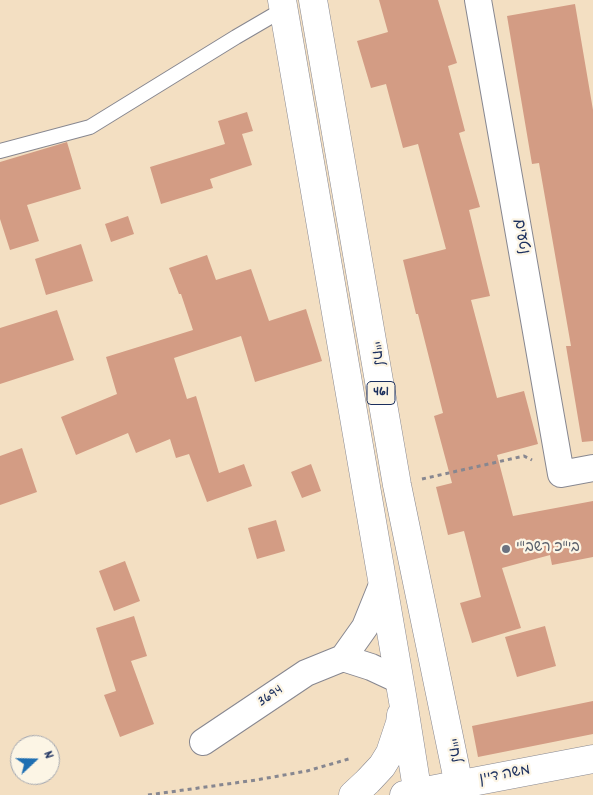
<!DOCTYPE html>
<meta charset="utf-8">
<style>
body{margin:0}
#map{position:relative;width:593px;height:795px;overflow:hidden;background:#f3dfc2;font-family:Dekko,sans-serif}
canvas{display:block}
.north{position:absolute;left:10px;top:735px;width:50px;height:50px;box-sizing:border-box;background:#fcf5e5;border:1px solid #a2a6af;border-radius:50%;rotate:69deg;font-size:14px;font-weight:700;line-height:20px;text-align:center;color:#1b2f5e}
.north::after{content:'';display:block;margin:auto;width:18px;height:22px;background:#1f6fb2;clip-path:polygon(50% 0,100% 100%,50% 72%,0 100%)}
</style>
<div id="map">
<canvas width="593" height="795"></canvas>
<div class="north">N</div>
</div>
<script>
const ctx = document.querySelector('canvas').getContext('2d');
ctx.lineJoin = 'round';
function fillPath(path, color) { ctx.fillStyle = color; ctx.fill(path, 'evenodd'); }
const shape = rows => new Path2D(rows.map(r => 'M' + r).join(''));
function trace(path, color, width, dash) { ctx.strokeStyle = color; ctx.lineWidth = width; ctx.lineCap = dash ? 'butt' : 'round'; ctx.setLineDash(dash || []); ctx.stroke(path); }
function drawText(font, color, halo, rows, align = 'center') {
  ctx.font = font + ' Dekko,"Playpen Sans Hebrew",sans-serif'; ctx.lineWidth = 4.5; ctx.setLineDash([]); ctx.textBaseline = 'middle'; ctx.strokeStyle = halo; ctx.fillStyle = color; for (const [text, x, y, turn = 0] of rows) {
    ctx.save(); ctx.translate(x, y); ctx.rotate((+turn || 0) * Math.PI / 180); ctx.textAlign = isNaN(turn) ? turn : align; if (halo) ctx.strokeText(text, 0, 0); ctx.fillText(text, 0, 0); ctx.restore();
  }
}
fillPath(shape([
 [379,0,438,0,457,63,448,66,465,131,459,133,480,207,469,210,490,296,471,300,497,398,524,391,538,444,497,455,513,516,593,501,593,557,552,565,550,555,502,568,521,628,472,643,460,603,481,597,464,531,448,535,436,487,452,483,434,416,443,413,418,314,416,314,403,260,446,249,418,144,403,148,386,84,371,88,357,41,388,32],
 [575,4,593,110,593,441,582,442,566,346,571,346,539,163,532,164,507,16],
 [247,112,253,131,242,134,252,165,210,179,213,188,161,204,150,167,225,144,218,121],
 [67,142,81,189,27,205,39,241,10,250,0,219,0,162],
 [128,216,134,234,111,242,105,224],
 [81,244,93,281,46,295,35,259],
 [207,255,216,280,251,269,269,321,306,309,322,361,255,382,241,336,174,358,187,399,196,396,219,473,244,464,252,486,207,502,189,454,176,458,170,439,136,453,128,433,76,455,61,417,117,394,106,357,193,330,181,294,179,294,169,268],
 [57,310,74,360,0,384,0,328],
 [22,448,37,492,0,505,0,456],
 [311,464,321,491,302,498,291,472],
 [276,520,285,551,257,559,248,528],
 [125,561,140,601,114,611,99,571],
 [134,616,147,656,131,661,154,724,120,737,104,695,116,691,96,628],
 [545,626,556,666,517,677,505,637],
 [593,701,593,734,478,757,472,726]
]), '#d39c84');
const service = shape([
 [0,151,90,127,236,37,284,9]
]);
const minor = shape([
 [478,0,561,474,593,468],
 [343,658,371,667,399,680],
 [203,742,306,673,343,658,365,627,382,585]
]);
const tertiary = shape([
 [404,795,593,759]
]);
const primary = shape([
 [282,0,403,701,418,795],
 [313,0,397,485,461,795],
 [353,795,368,781,382,766,390,753,400,723,401,715]
]);
trace(service, '#878790', 16);
trace(minor, '#878790', 28);
trace(tertiary, '#878790', 29);
trace(primary, '#878790', 29);
trace(shape([
 [422,479,524,456,532,460],
 [148,795,256,780,307,771,352,758]
]), '#878790', 3, [4, 4]);
trace(service, '#fff', 14);
trace(minor, '#fff', 26);
trace(tertiary, '#fff', 28);
trace(primary, '#fff', 28);
for (const [x, y, r, color] of [
 [506,549,5,"#6b7280"]
]) { const dot = new Path2D(); dot.arc(x, y, r, 0, 2 * Math.PI); ctx.fillStyle = color; ctx.fill(dot); trace(dot, '#fcf5e5', 2); }
for (const [x, y, w] of [
 [381,393,28]
]) { const box = new Path2D(); box.roundRect(x - w / 2, y - 11.5, w, 23, 4); ctx.fillStyle = '#fcf5e5'; ctx.fill(box); trace(box, '#1b2f5e', 1); }
drawText('bold 14px', '#1b2f5e', null, [
 ["461",381,393]
]);
drawText('15px', '#1b2f5e', '#fcf5e5', [
 ["נטעים",520,237,80],
 ["לח\"י",375,354,80],
 ["3694",271,697,-34],
 ["לח\"י",452,751,78],
 ["משה דיין",505,776,-11]
]);
drawText('15px', '#5b616d', '#fcf5e5', [
 ["בי\"כ רשב\"י",516,549]
], 'left');
</script>
